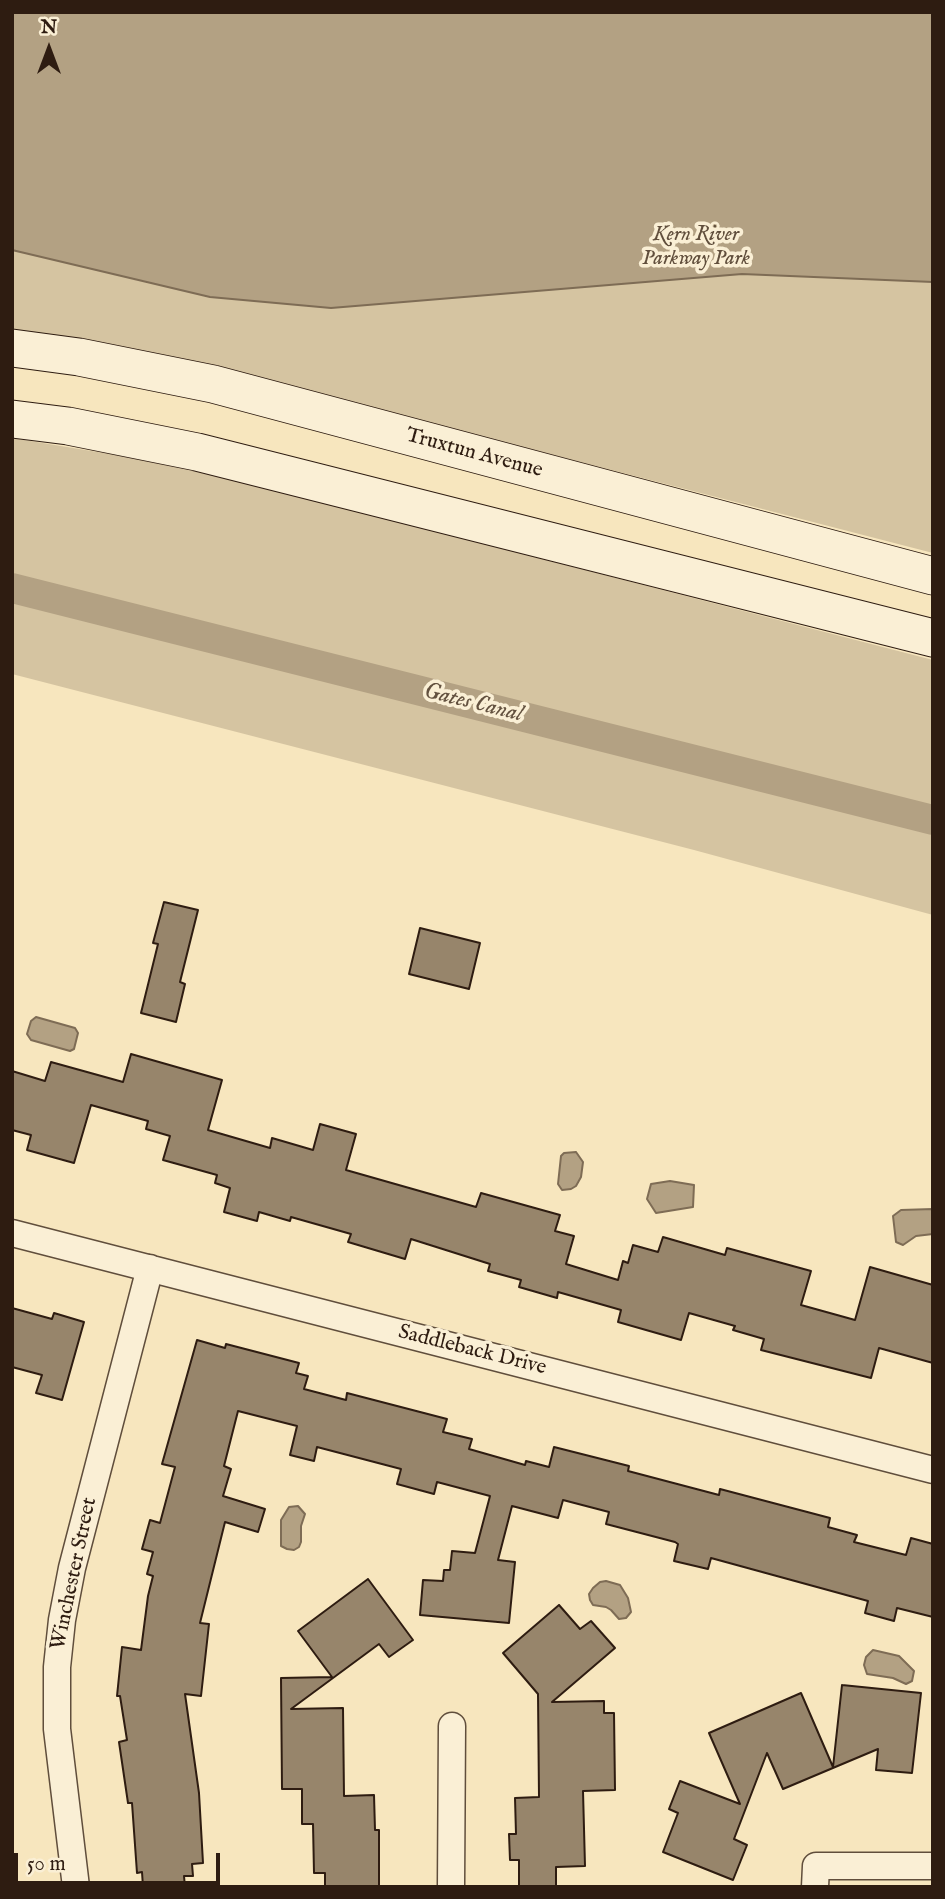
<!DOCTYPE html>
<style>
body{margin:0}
#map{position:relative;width:945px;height:1899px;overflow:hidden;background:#f7e6be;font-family:"IM FELL English",serif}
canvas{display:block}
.frame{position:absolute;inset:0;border:14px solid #2e1c11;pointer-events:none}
.north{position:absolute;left:14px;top:14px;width:70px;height:70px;-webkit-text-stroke:5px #faefd5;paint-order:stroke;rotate:0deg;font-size:19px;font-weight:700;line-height:28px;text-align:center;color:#2e1c11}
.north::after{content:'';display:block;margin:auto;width:24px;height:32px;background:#2e1c11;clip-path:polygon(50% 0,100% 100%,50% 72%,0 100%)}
.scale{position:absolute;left:14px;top:1853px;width:206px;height:32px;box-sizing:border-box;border:4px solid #2e1c11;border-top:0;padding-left:9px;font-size:21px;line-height:24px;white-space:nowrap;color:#2e1c11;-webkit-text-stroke:5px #faefd5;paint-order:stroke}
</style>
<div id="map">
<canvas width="945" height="1899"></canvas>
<div class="frame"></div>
<div class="north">N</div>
<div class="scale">50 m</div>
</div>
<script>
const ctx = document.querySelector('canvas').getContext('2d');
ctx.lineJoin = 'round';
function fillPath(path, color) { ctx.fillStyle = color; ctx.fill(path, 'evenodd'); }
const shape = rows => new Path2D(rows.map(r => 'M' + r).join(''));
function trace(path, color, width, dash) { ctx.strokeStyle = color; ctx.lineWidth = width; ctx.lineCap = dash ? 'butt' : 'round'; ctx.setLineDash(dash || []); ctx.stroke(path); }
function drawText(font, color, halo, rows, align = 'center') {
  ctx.font = font + ' "IM FELL English",serif'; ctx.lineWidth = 7; ctx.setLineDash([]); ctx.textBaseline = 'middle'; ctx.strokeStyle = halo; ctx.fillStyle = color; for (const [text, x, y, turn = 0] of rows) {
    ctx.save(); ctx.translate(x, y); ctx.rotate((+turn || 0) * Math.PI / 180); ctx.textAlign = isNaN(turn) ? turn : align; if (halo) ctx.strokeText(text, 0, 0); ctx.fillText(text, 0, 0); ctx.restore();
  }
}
fillPath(shape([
 [12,12,933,12,933,553,228,371,140,352,12,329],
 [12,438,122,456,253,484,933,660,933,915,694,850,12,674]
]), '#d5c4a1');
const water = shape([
 [12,12,933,12,933,282,742,274,331,308,210,297,12,250,12,12],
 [36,1017,75,1028,78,1033,74,1049,70,1051,31,1040,27,1034,31,1021,36,1017],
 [576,1152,583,1162,581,1177,576,1186,571,1189,562,1190,558,1184,561,1156,564,1153,576,1152],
 [670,1181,694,1185,693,1207,656,1213,647,1199,651,1184,670,1181],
 [933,1209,933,1234,916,1236,903,1245,896,1242,893,1216,901,1210,933,1209],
 [298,1506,305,1514,301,1526,301,1542,299,1547,294,1550,287,1549,281,1546,281,1520,289,1507,298,1506],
 [606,1581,620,1585,628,1598,631,1612,626,1618,619,1619,611,1610,606,1607,593,1605,590,1600,589,1594,593,1588,600,1582,606,1581],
 [873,1650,899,1656,914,1671,912,1681,906,1684,893,1678,867,1674,864,1665,866,1657,873,1650]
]);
fillPath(water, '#b3a183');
trace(water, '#7e6c55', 2);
trace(shape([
 [12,588,933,820]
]), '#b3a183', 30);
const building = shape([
 [164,902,198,910,180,982,185,984,176,1022,141,1013,158,944,153,943,164,902],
 [420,928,480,943,469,989,409,974,420,928],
 [131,1054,222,1080,208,1130,270,1148,272,1138,313,1150,320,1124,356,1134,346,1170,476,1207,481,1193,560,1215,555,1231,574,1236,566,1264,618,1280,623,1261,628,1263,633,1245,658,1252,663,1237,725,1255,727,1248,811,1271,801,1305,855,1320,870,1267,933,1285,933,1363,879,1348,871,1378,761,1350,764,1339,733,1330,735,1326,689,1313,681,1340,618,1322,621,1310,558,1292,557,1298,519,1287,521,1280,488,1271,490,1264,411,1239,405,1259,348,1242,351,1234,291,1217,290,1221,259,1212,257,1221,224,1212,230,1188,215,1183,217,1175,163,1160,170,1136,146,1129,148,1121,91,1105,74,1163,27,1150,31,1135,12,1130,12,1071,45,1081,51,1062,123,1082,131,1054],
 [12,1308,52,1319,54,1313,84,1322,62,1400,36,1393,42,1375,12,1367,12,1308],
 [197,1340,225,1348,226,1344,299,1363,296,1373,308,1376,304,1389,346,1400,347,1393,447,1419,443,1432,472,1439,469,1449,525,1465,526,1461,549,1467,554,1447,629,1466,628,1471,719,1495,720,1489,830,1518,828,1527,857,1535,854,1542,906,1555,911,1538,933,1544,933,1617,897,1608,894,1621,865,1613,868,1601,711,1558,708,1569,674,1561,678,1544,675,1542,606,1524,609,1512,563,1500,558,1518,512,1506,498,1560,515,1562,509,1623,420,1615,423,1580,443,1581,444,1570,450,1570,452,1551,475,1553,490,1496,437,1482,434,1494,397,1484,401,1469,317,1447,314,1461,290,1455,297,1426,238,1411,224,1466,231,1469,223,1496,265,1509,258,1532,225,1522,200,1623,209,1624,201,1696,185,1694,199,1793,203,1863,192,1864,193,1876,184,1876,185,1887,143,1887,142,1872,137,1873,132,1803,128,1803,119,1742,127,1740,120,1696,117,1696,122,1647,141,1650,148,1596,153,1576,147,1574,153,1552,142,1549,150,1520,160,1523,175,1467,162,1464,197,1340],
 [368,1579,413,1640,389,1657,379,1644,291,1709,343,1708,344,1796,374,1795,375,1830,379,1830,379,1886,325,1887,325,1873,314,1873,313,1824,302,1824,302,1789,282,1789,281,1678,332,1677,298,1631,368,1579],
 [559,1605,580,1629,591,1621,615,1648,552,1702,604,1701,604,1713,614,1713,615,1790,583,1791,585,1866,556,1867,556,1887,519,1887,519,1860,510,1860,509,1834,516,1834,515,1798,539,1797,538,1694,503,1653,559,1605],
 [842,1685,921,1693,912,1773,876,1770,878,1749,783,1789,767,1753,734,1839,747,1845,733,1880,663,1852,678,1813,669,1809,680,1781,740,1804,709,1733,801,1693,833,1767,842,1685]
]);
fillPath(building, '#97856b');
trace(building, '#2e1c11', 2);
const street = shape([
 [12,1233,933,1470],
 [76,1887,57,1729,57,1667,62,1620,72,1568,150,1268],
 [451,1887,452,1726],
 [815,1887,816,1866,933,1866]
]);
const secondary = shape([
 [12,348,79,357,213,384,933,576],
 [12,419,68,426,197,452,933,638]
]);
trace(street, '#604e3c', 29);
trace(secondary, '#2e1c11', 39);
trace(street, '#faefd5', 26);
trace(secondary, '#faefd5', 37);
drawText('italic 21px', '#604e3c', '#faefd5', [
 ["Kern River",696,236],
 ["Parkway Park",696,260]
]);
drawText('21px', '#2e1c11', '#faefd5', [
 ["Truxtun Avenue",474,454,15],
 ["Saddleback Drive",472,1351,14],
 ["Winchester Street",75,1574,-78]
]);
drawText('italic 23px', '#63513f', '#faefd5', [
 ["Gates Canal",473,704,14]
]);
</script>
